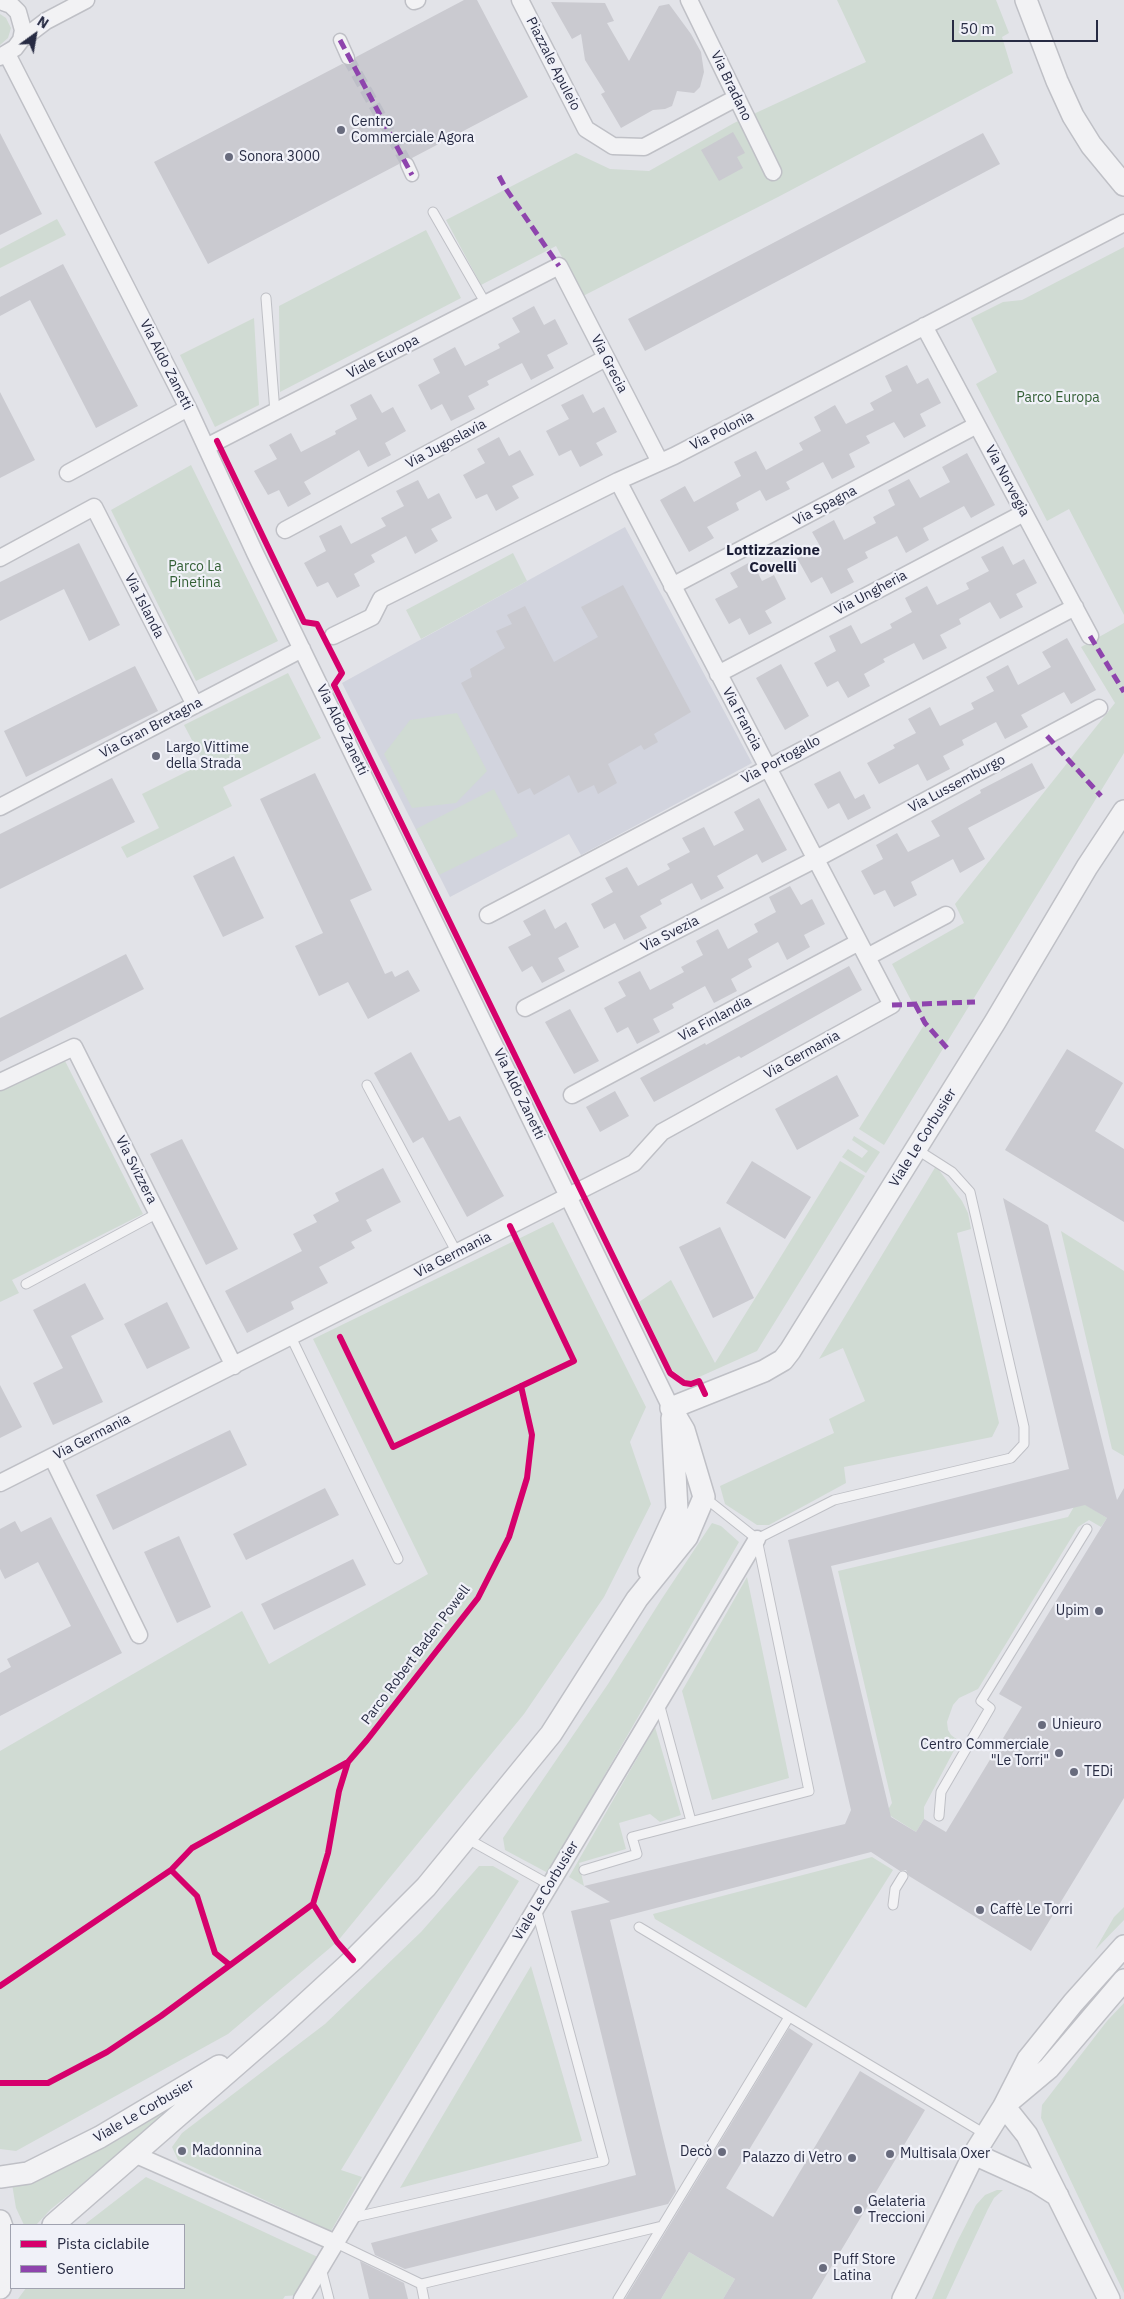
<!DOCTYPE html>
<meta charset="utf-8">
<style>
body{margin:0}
#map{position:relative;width:1124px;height:2299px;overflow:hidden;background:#e2e3e8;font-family:"IBM Plex Sans",sans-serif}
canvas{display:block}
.legend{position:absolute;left:10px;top:2224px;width:175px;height:65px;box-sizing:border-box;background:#f0f1f8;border:1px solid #a0a2b0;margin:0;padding:6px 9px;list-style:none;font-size:15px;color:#272b43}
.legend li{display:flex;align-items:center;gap:10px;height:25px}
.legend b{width:25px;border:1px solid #a0a2b0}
.north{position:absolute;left:10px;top:10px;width:50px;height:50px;-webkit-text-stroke:4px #f0f1f8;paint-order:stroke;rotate:32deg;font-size:14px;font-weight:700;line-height:20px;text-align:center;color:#272b43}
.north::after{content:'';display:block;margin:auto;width:18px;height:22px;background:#272b43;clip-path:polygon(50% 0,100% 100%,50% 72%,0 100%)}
.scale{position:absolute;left:952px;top:20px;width:146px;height:22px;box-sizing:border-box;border:2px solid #272b43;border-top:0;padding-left:6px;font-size:15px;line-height:18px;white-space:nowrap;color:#272b43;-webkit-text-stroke:4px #f0f1f8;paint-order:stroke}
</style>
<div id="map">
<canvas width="1124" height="2299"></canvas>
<ul class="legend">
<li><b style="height:6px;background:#d6006c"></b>Pista ciclabile</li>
<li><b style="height:6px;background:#8e44ad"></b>Sentiero</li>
</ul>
<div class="north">N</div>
<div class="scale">50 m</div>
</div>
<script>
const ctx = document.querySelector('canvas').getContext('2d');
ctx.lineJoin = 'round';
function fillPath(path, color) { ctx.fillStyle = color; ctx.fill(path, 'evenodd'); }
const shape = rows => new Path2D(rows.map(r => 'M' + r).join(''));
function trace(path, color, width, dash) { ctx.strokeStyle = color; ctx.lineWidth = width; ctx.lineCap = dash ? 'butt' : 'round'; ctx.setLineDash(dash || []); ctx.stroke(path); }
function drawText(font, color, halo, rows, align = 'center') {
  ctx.font = font + ' "IBM Plex Sans",sans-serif'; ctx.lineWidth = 4.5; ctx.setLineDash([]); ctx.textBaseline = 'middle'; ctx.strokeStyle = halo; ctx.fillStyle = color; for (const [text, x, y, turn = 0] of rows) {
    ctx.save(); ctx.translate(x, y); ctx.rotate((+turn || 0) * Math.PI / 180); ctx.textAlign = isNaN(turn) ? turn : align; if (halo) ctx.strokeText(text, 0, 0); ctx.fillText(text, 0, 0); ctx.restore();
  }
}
fillPath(shape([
 [625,527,752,763,581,855,569,834,450,897,342,683]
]), '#d2d4de');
fillPath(shape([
 [837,0,996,0,1009,33,1002,37,1013,73,778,197,583,296,556,246,481,285,446,220,576,153,610,169,649,171,734,123,866,62],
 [0,14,6,18,11,28,8,38,0,45],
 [57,219,66,235,0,268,0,249],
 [426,230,461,298,280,392,279,306],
 [1124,247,1124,615,1069,509,1047,521,976,384,997,372,971,318,1003,302,1022,300],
 [254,318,259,405,215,427,180,355],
 [191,465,278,641,196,681,111,510],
 [513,553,527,581,421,639,406,610],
 [1124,623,1124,753,884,1145,859,1129,924,1025,892,964,964,923,955,904,1115,703,1081,647],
 [288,673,321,738,223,787,232,806,127,858,121,847,159,828,142,794,204,763,184,725],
 [457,713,487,771,456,803,412,808,384,754,410,720],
 [494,789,518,836,439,875,416,829],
 [64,1059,143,1214,12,1280,19,1293,0,1302,0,1091],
 [854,1136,880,1152,866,1173,842,1157,848,1149,862,1158,868,1151,852,1140],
 [840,1161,865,1176,757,1351,688,1382,671,1369,639,1302,671,1280,715,1363],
 [936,1166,962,1201,968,1213,971,1229,957,1233,999,1423,992,1437,844,1467,846,1483,769,1525,757,1525,725,1504,720,1486,834,1433,829,1419,865,1401,843,1348,819,1359],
 [553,1222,646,1407,630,1442,651,1504,604,1597,524,1714,337,1942,228,2034,16,2151,0,2149,0,1751,242,1611,269,1664,428,1574,313,1339],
 [1061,1231,1124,1271,1124,1456,1112,1449],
 [1078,1500,1107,1518,1101,1527,1089,1520,1078,1527,978,1689,959,1698,953,1705,947,1722,948,1730,951,1735,959,1741,924,1807,924,1819,916,1832,886,1813,892,1803,838,1571,1068,1517],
 [712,1523,721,1526,739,1542,548,1873,505,1850,503,1838,608,1684,661,1600],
 [747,1577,789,1778,712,1800,682,1691],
 [655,1727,681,1815,660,1822,650,1814,619,1823,626,1849,579,1863,584,1886,569,1877],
 [872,1857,893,1870,806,2008,655,1919,653,1914],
 [479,1866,493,1866,519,1881,341,2170,362,2177,331,2231,178,2160,172,2147,182,2133,325,2024,421,1932],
 [1124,1907,1124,1920,1095,1950,1114,1917],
 [531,1966,582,2141,400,2188],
 [1124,2003,1124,2293,1041,2118,1042,2105,1107,2021],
 [175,2100,180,2107,51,2209,36,2225,24,2225,16,2208,12,2184],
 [146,2177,322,2259,300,2295,285,2296,283,2299,18,2299,26,2288,184,2288,184,2225,84,2225],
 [997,2190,1003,2190,994,2198,988,2209,946,2299,932,2299,957,2242,976,2205,985,2195],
 [689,2252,735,2279,723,2299,661,2299]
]), '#d0dbd3');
fillPath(shape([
 [464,0,477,0,528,97,412,158,403,157,399,164,208,264,154,162,342,64,352,65,356,57],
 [551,2,605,3,614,21,607,23,629,61,659,6,669,4,691,34,701,52,704,72,700,87,694,93,677,91,672,106,665,109,653,110,621,128,601,94,605,92,585,60,581,34,572,39],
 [733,132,745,153,737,157,743,168,719,181,701,150],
 [0,133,42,214,0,235],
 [983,133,1000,164,645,351,628,319],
 [63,264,138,406,96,428,30,300,0,316,0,297],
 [534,306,544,325,555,319,568,344,547,355,554,368,531,380,522,363,487,381,489,385,468,396,475,409,451,421,442,404,431,410,418,385,440,373,433,359,455,347,465,366,500,348,498,344,520,332,512,318],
 [907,365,917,384,928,378,941,403,920,414,926,426,904,438,894,422,866,436,870,443,849,454,855,467,832,479,823,462,786,482,790,489,766,501,760,490,736,503,739,510,707,527,714,538,689,552,660,500,685,486,694,502,741,476,734,462,756,451,766,470,803,450,799,443,821,431,814,417,835,405,846,424,874,410,870,403,892,391,885,376],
 [0,392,35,460,0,478],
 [371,394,382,413,393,407,406,431,385,443,391,455,368,467,359,450,304,482,311,494,288,507,279,490,268,495,254,471,277,459,269,445,291,433,301,452,336,434,335,431,357,419,350,405],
 [583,394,593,413,604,407,617,432,596,443,603,455,580,467,571,450,559,456,546,431,569,419,561,405],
 [499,437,509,456,520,450,534,475,512,486,519,498,496,511,487,494,476,499,463,475,485,463,477,449],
 [967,453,995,505,971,518,964,506,923,528,929,540,906,553,897,536,865,552,868,558,847,569,854,582,831,594,822,577,811,583,797,558,820,546,812,532,834,520,844,540,876,523,873,517,895,505,888,490,909,479,920,498,950,482,942,467],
 [418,480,428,499,439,493,452,518,431,529,438,541,415,554,406,536,371,555,375,562,354,574,360,586,337,598,328,582,317,587,304,563,326,551,319,536,341,525,351,544,386,526,381,518,404,506,396,491],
 [79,543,120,625,89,641,64,589,0,621,0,582],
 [1003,546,1013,565,1024,559,1037,583,1016,594,1023,607,1000,619,990,602,959,619,961,624,940,635,947,648,923,660,914,643,883,659,885,662,864,674,870,686,848,698,838,681,827,687,814,663,836,651,829,636,851,625,861,644,892,628,890,624,912,612,905,598,927,586,937,605,969,589,966,583,989,571,981,557],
 [752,561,762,581,774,575,786,599,765,611,772,623,749,635,740,618,729,624,715,599,738,587,730,573],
 [623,585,691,712,654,734,658,742,644,750,641,745,608,764,617,783,598,794,594,785,578,793,569,775,534,795,530,788,518,794,461,683,472,677,470,669,505,648,496,631,512,624,507,615,525,606,554,662,598,637,581,607],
 [1067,638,1096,690,1071,704,1064,692,1021,715,1028,727,1005,739,996,722,962,740,964,745,943,756,950,769,927,781,918,764,879,784,867,763,895,748,893,745,916,733,908,719,930,707,940,726,974,709,971,703,994,691,986,677,1008,665,1018,685,1051,667,1042,652],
 [781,664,809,716,785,730,756,678],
 [135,666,158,711,26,777,4,731],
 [1032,763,1045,788,968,828,985,859,960,873,953,859,911,882,917,895,894,907,885,890,874,895,861,871,883,859,876,845,897,833,908,852,940,836,931,821,981,793,980,790],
 [840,771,855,799,864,794,871,808,848,820,839,803,828,809,814,784],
 [315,773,372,890,350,900,385,974,392,971,395,977,408,970,420,991,368,1019,348,982,319,996,295,946,323,933,260,799],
 [112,778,135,822,0,889,0,834],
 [759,798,787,850,762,863,757,854,717,876,724,888,701,900,692,883,660,900,662,904,640,916,647,928,624,940,615,923,604,929,591,904,613,892,605,878,627,867,638,886,670,869,667,864,690,852,682,838,704,827,714,846,744,830,734,812],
 [234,856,264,918,223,937,193,876],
 [790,886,801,905,812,899,825,924,804,935,810,947,787,960,778,942,748,959,752,967,731,979,737,991,714,1003,705,986,672,1004,674,1008,653,1019,660,1032,637,1044,628,1027,617,1033,604,1008,626,996,618,982,640,971,650,990,684,972,681,967,703,955,696,941,718,929,728,949,758,932,754,924,776,912,769,897],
 [545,909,555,929,566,922,579,947,558,958,565,971,542,983,532,966,522,972,508,947,531,935,523,921],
 [126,954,144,989,0,1062,0,1018],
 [849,966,862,990,741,1058,739,1056,654,1102,640,1078,705,1043,706,1045],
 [570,1009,599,1061,574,1074,545,1022],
 [1067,1049,1123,1083,1095,1131,1124,1149,1124,1222,1005,1150],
 [411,1052,449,1121,460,1116,504,1196,467,1217,423,1137,413,1143,374,1073],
 [837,1075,859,1116,797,1150,775,1109],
 [615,1091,629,1116,600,1132,586,1107],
 [182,1139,238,1249,206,1265,150,1154],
 [752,1161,811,1197,785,1239,726,1203],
 [383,1168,401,1202,366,1220,372,1231,351,1242,355,1248,319,1267,328,1283,291,1302,294,1309,247,1333,225,1291,302,1251,293,1234,317,1222,313,1215,339,1201,335,1193],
 [1003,1198,1048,1225,1117,1500,1124,1488,1124,1798,1031,1951,909,1876,906,1870,900,1871,871,1852,610,1920,676,2191,668,2204,405,2269,375,2255,371,2243,636,2175,571,1911,610,1902,584,1886,845,1824,851,1810,788,1540,1069,1469],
 [1085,1505,1107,1518,999,1694,1022,1707,946,1832,924,1819,916,1832,891,1817,831,1566],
 [720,1227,754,1298,713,1318,679,1247],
 [85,1283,104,1319,71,1336,103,1402,53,1425,33,1383,63,1368,33,1310],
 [167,1302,190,1348,147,1369,124,1324],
 [0,1385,22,1427,0,1438],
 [230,1430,247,1465,113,1530,96,1495],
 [325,1488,339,1515,246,1560,233,1534],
 [51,1517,122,1653,0,1716,0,1673,11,1667,7,1659,71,1626,38,1562,5,1579,0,1569,0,1529,15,1521,21,1532],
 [179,1536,211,1607,177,1623,144,1552],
 [353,1559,366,1585,274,1630,261,1604],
 [789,2028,813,2044,726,2188,773,2217,860,2071,925,2110,812,2299,723,2299,735,2279,689,2252,661,2299,625,2299],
 [360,2261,404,2283,408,2299,369,2299]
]), '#cacad0');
trace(shape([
 [348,58,407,164]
]), '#bdbec7', 12, [12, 6]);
const service = shape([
 [433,212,486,304],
 [266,298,275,412],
 [367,1085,457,1253],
 [26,1284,158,1213],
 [291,1337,398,1559],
 [757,1539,834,1500,1011,1458,1024,1444,1024,1427,970,1192,952,1172,916,1149],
 [659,1703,691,1821],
 [939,1816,941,1792,990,1708,981,1701,1087,1529],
 [466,1838,550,1885],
 [584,1870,637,1854,632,1837,809,1791,757,1539,704,1497],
 [893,1905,895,1889,903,1876],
 [639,1927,985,2134],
 [351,2218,604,2161,536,1908],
 [336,2243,421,2284],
 [321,2268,329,2299],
 [424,2299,421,2284,662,2226],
 [618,2299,789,2017]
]);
const pedestrian = shape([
 [340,40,348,58],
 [407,164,412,175]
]);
const minor = shape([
 [520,0,586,129,613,146,644,147,736,98],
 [689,0,773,172],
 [0,1,11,5,18,12,23,30,21,40],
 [414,1,417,0],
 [7,54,188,408,255,553,671,1408],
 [0,57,15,48,21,40,46,21,86,0],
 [924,326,1090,636],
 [206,447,559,266,660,462],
 [68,473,188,408],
 [285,530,606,358],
 [0,558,94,507,195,705],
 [672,586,977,425],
 [333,636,372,617,381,599,618,481,674,456,1124,223],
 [718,674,1024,513],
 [0,807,302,649],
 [488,915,1075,607],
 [867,957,946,915],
 [525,1008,816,859,1099,708],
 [0,1082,74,1047,234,1366],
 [572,1095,859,942],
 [52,1457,139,1635],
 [0,1483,634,1163,662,1132,892,1005,618,481],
 [134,2154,336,2243],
 [302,2299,757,1539]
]);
const tertiary = shape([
 [1026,0,1057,81,1073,116,1091,145,1124,185],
 [671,1408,764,1371,783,1360,790,1351,995,1022,1087,867,1124,811],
 [649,1571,677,1510,672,1418],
 [1012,2099,1049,2068,1124,1980],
 [1004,2106,1027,2135,1109,2299],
 [974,2154,1036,2182,1058,2196],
 [0,2177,28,2173,100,2137,219,2066],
 [0,2221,3,2230,6,2262,0,2288],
 [53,2225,280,2027,353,1960,426,1887,551,1734,637,1599,687,1537,704,1497,684,1430,671,1408],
 [903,2299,974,2154,1004,2106,1028,2059,1073,2003,1124,1946]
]);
trace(service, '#bfc0c6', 11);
trace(pedestrian, '#bfc0c6', 15);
trace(minor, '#bfc0c6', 19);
trace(tertiary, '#bfc0c6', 24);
trace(service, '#f2f2f4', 9);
trace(pedestrian, '#f2f2f4', 12);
trace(minor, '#f2f2f4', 16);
trace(tertiary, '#f2f2f4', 21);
trace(shape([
 [340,40,412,175],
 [499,176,506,189,559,266],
 [1090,636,1124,692],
 [1047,736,1101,796],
 [915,1004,925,1023,947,1048],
 [892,1005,975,1002]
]), '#8e44ad', 5, [10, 5]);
trace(shape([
 [217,441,304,622,317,624,342,673,334,685,670,1373,684,1383,691,1384,699,1381,705,1394],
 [340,1337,393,1447,574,1361,510,1226],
 [171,1870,197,1896,215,1953,230,1965],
 [313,1904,337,1942,353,1960],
 [0,1986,171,1870,192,1848,348,1762,367,1740,478,1598,509,1537,527,1478,532,1435,521,1386],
 [0,2083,48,2083,107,2052,161,2016,313,1904,328,1853,339,1791,348,1762]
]), '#d6006c', 6);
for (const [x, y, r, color] of [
 [341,130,5,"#686b7d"],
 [229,157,5,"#686b7d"],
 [156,756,5,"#686b7d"],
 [1099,1611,5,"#686b7d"],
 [1042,1725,5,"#686b7d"],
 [1059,1753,5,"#686b7d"],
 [1074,1772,5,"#686b7d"],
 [980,1910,5,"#686b7d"],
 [182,2151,5,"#686b7d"],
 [722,2152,5,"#686b7d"],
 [890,2154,5,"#686b7d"],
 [852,2158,5,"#686b7d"],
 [858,2210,5,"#686b7d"],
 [823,2268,5,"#686b7d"]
]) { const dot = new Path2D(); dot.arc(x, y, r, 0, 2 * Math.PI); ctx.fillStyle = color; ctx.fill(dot); trace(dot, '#f0f1f8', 2); }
drawText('14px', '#272b43', '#f0f1f8', [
 ["Piazzale Apuleio",553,64,63],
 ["Via Bradano",731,86,64],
 ["Viale Europa",383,357,-27],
 ["Via Grecia",609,364,63],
 ["Via Aldo Zanetti",166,365,63],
 ["Via Polonia",722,431,-27],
 ["Via Jugoslavia",446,444,-28],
 ["Via Norvegia",1007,481,62],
 ["Via Spagna",825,506,-28],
 ["Via Ungheria",871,593,-28],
 ["Via Islanda",144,606,63],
 ["Via Francia",742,719,62],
 ["Via Gran Bretagna",151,728,-28],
 ["Via Aldo Zanetti",342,730,64],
 ["Via Portogallo",781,760,-28],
 ["Via Lussemburgo",957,784,-28],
 ["Via Svezia",670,934,-27],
 ["Via Finlandia",715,1019,-28],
 ["Via Germania",802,1055,-29],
 ["Via Aldo Zanetti",519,1094,64],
 ["Viale Le Corbusier",923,1138,-58],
 ["Via Svizzera",136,1170,63],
 ["Via Germania",453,1255,-27],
 ["Via Germania",92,1437,-27],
 ["Parco Robert Baden Powell",416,1655,-53],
 ["Viale Le Corbusier",546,1891,-59],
 ["Viale Le Corbusier",144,2111,-30]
]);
drawText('14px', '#272b43', '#f0f1f8', [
 ["Centro",351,122],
 ["Commerciale Agora",351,138],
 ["Sonora 3000",239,157],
 ["Largo Vittime",166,748],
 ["della Strada",166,764],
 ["Upim",1089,1611,"right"],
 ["Unieuro",1052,1725],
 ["Centro Commerciale",1049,1745,"right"],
 ["\"Le Torri\"",1049,1761,"right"],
 ["TEDi",1084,1772],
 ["Caffè Le Torri",990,1910],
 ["Madonnina",192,2151],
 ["Decò",712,2152,"right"],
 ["Multisala Oxer",900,2154],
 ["Palazzo di Vetro",842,2158,"right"],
 ["Gelateria",868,2202],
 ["Treccioni",868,2218],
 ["Puff Store",833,2260],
 ["Latina",833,2276]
], 'left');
drawText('14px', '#346036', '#f0f1f8', [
 ["Parco Europa",1058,398],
 ["Parco La",195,567],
 ["Pinetina",195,583]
]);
drawText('bold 15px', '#1a1c34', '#f0f1f8', [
 ["Lottizzazione",773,551],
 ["Covelli",773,568]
]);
</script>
